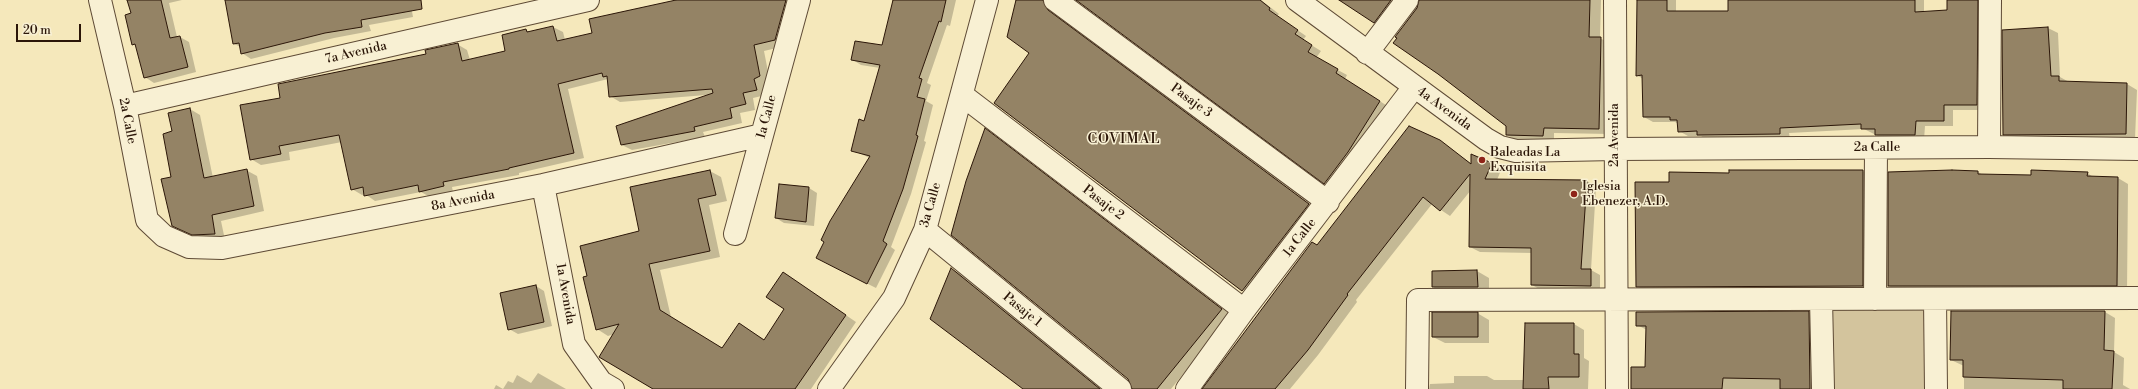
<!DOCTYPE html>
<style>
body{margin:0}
#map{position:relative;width:2138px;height:389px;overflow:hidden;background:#f5e8bb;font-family:"Libre Bodoni",serif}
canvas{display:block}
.scale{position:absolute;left:16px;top:24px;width:65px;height:18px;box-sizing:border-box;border:2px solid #2b1608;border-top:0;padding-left:5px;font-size:12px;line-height:14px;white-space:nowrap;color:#2b1608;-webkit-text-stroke:3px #f8f0d3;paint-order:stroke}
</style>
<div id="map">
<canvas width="2138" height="389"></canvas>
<div class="scale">20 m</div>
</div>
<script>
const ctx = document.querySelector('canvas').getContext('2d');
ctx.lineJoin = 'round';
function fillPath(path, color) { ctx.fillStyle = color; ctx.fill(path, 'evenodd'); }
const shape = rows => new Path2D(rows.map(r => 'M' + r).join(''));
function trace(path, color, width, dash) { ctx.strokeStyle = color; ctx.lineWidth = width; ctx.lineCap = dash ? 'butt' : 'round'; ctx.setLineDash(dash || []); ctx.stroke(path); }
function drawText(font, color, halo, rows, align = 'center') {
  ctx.font = font + ' "Libre Bodoni",serif'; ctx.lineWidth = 3; ctx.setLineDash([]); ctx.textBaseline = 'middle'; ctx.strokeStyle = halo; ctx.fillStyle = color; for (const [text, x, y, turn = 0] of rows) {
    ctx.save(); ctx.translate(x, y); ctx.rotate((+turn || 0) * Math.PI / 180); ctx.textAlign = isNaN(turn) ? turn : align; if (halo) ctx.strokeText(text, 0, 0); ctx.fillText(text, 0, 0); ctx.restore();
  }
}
fillPath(shape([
 [1925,307,1926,389,1832,389,1830,308]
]), '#d3c49d');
fillPath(shape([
 [128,0,182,0,169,3,177,37,180,37,189,42,196,72,154,83,145,77,137,46,133,44,132,14],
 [226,0,410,0,413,17,369,25,371,31,334,38,251,59,242,53,241,47,234,44],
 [680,0,797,0,785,46,764,51,770,82,764,85,766,95,753,98,755,110,740,113,742,123,703,132,705,137,632,150,622,145,706,95,620,102,610,96,608,79,568,89,584,158,519,173,519,175,452,187,453,192,430,197,421,192,375,201,365,194,362,195,352,189,342,142,289,152,290,160,261,165,251,159,281,99,427,55,457,44,467,50,470,60,506,52,526,30,529,32,553,27,563,32,565,40,594,34],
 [894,0,956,0,950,26,947,25,927,83,931,85,926,101,933,105,924,141,926,142,911,194,891,247,895,250,876,288,826,263,870,158,852,150,864,122,880,68,861,65,853,60,883,46],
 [1017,0,1053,0,1052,11,1057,16,1318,210,1252,296,995,103,1031,53],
 [1078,0,1261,0,1279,14,1277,16,1306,36,1303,40,1321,51,1316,58,1347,75,1345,79,1389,107,1334,188],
 [1341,0,1407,0,1385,28],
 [1420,0,1601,0,1600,38,1612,45,1610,134,1554,133,1554,142,1518,141,1507,135,1507,126,1439,73,1396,37],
 [1638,0,1676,0,1676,12,1729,12,1728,0,1924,0,1924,12,1948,11,1948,0,1984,0,1986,110,1953,110,1953,126,1925,126,1924,140,1886,140,1864,129,1789,133,1790,139,1707,140,1701,136,1688,136,1679,131,1679,124,1675,122,1653,122,1644,117,1643,79,1637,75],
 [2048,28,2058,33,2060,77,2069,82,2127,84,2137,90,2135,139,2014,140,2004,134],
 [190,109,200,115,213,178,246,170,257,176,264,211,221,221,225,240,203,240,172,225,173,132,169,114],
 [985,129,1231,315,1171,389,1133,389,1133,385],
 [1439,141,1472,164,1472,155,1501,170,1497,180,1587,181,1596,187,1591,270,1600,275,1600,291,1541,290,1532,285,1532,253,1480,252,1470,247,1471,190,1450,216,1432,204,1356,300,1357,302,1318,355,1290,389,1203,389,1266,307,1264,306,1312,243,1318,246],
 [710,171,721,177,727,201,709,205,720,257,660,270,671,317,723,349,740,324,765,340,785,309,784,273,856,322,811,389,653,389,600,357,614,334,608,336,597,329,588,277,640,232,631,188],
 [1730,171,1863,171,1872,177,1872,290,1647,292,1637,286,1730,174],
 [1952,171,1978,172,1983,175,2032,176,2087,173,2095,178,2118,178,2128,184,2127,291,1899,292,1889,286],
 [780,185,809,188,817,193,814,226,784,223,776,218],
 [952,269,961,274,1102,389,1025,389],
 [1477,271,1489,278,1489,294,1445,294,1433,287,1433,272],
 [536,286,544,291,552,326,518,334,509,329],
 [1808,312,1818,318,1820,389,1632,389,1646,368,1647,330,1637,325],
 [2105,312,2115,318,2114,352,2124,358,2123,385,2130,389,1964,389,1964,366,1951,360],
 [1477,313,1489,320,1489,343,1445,343,1433,337],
 [1574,324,1584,330,1584,358,1589,361,1588,389,1429,389,1430,384,1454,383,1454,376,1487,376,1494,380,1524,380],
 [538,373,566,389,494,389,496,385,503,389,508,381,513,383,517,375,531,383]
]), '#0003');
const building = shape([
 [127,0,161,0,170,38,180,36,188,67,144,78,135,44,132,45,125,15,131,13,127,0],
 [225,0,421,0,422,9,361,20,362,27,325,33,241,54,239,43,233,44,225,0],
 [676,0,786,0,775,40,754,45,760,76,754,79,757,90,743,93,746,104,730,108,732,118,694,127,695,131,621,145,616,126,713,93,712,89,609,97,607,76,603,77,602,73,558,84,574,153,509,168,509,169,443,182,444,186,419,192,418,185,364,196,363,187,351,190,339,135,279,146,281,154,250,160,240,105,280,98,278,84,426,54,425,50,458,43,462,61,505,51,502,35,526,29,527,32,553,26,557,41,592,33,589,19,676,0],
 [893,0,946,0,941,22,939,21,919,78,922,79,917,97,925,99,916,135,918,136,903,189,883,241,887,244,867,284,816,258,824,242,821,240,830,221,870,156,851,151,859,119,864,121,880,65,851,60,855,41,882,45,893,0],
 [1016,0,1043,0,1048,10,1309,204,1242,291,994,103,1029,53,1007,37,1016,0],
 [1076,0,1260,0,1270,8,1269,10,1298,30,1295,34,1312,45,1308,52,1338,69,1336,73,1380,101,1348,152,1324,184,1076,0],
 [1339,0,1391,0,1374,23,1339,0],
 [1419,0,1590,0,1589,37,1601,37,1599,129,1544,128,1543,136,1506,135,1506,126,1438,74,1393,43,1397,38,1395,37,1417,8,1419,0],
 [1637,0,1667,0,1667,11,1728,11,1728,0,1915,0,1915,12,1947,10,1947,0,1978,0,1977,105,1944,105,1944,121,1916,121,1915,135,1875,135,1875,129,1861,129,1861,124,1780,128,1780,134,1697,135,1697,131,1678,132,1677,120,1670,120,1670,117,1643,117,1642,75,1636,76,1637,0],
 [2048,27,2051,76,2059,76,2059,81,2127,83,2126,134,2003,135,2002,30,2048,27],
 [190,108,204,178,247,169,254,206,212,215,215,234,192,235,172,226,161,179,171,177,163,134,172,131,168,113,190,108],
 [1409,126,1440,140,1471,164,1471,154,1492,163,1485,179,1587,180,1581,269,1591,269,1591,286,1531,285,1531,248,1469,247,1470,174,1440,211,1423,197,1347,294,1348,295,1308,350,1275,389,1202,389,1312,242,1317,245,1409,126],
 [985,128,1222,309,1157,389,1132,389,1128,379,951,235,966,181,985,128],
 [710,170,716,195,698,199,710,251,649,264,660,310,722,348,739,323,764,340,784,309,766,297,783,272,846,315,795,389,653,389,599,357,619,324,596,330,583,277,587,276,580,246,639,231,630,187,710,170],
 [1729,170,1863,170,1863,286,1636,287,1635,182,1669,182,1669,172,1729,173,1729,170],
 [1952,170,1978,171,1978,174,2031,175,2031,170,2059,171,2088,172,2087,176,2118,177,2117,286,1888,286,1888,172,1952,170],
 [779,184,809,187,806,222,775,218,779,184],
 [951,268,1100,389,1023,389,930,319,951,268],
 [1477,270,1478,287,1432,287,1432,271,1477,270],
 [536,285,544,322,508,330,500,293,536,285],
 [1809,311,1810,389,1780,389,1780,379,1723,378,1722,389,1631,389,1631,367,1645,367,1646,326,1636,326,1636,312,1809,311],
 [1951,311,2105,311,2104,350,2114,351,2112,389,2063,389,2063,380,1963,377,1963,360,1950,360,1951,311],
 [1432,312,1478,312,1478,337,1432,337,1432,312],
 [1525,323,1574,323,1574,354,1579,354,1579,377,1548,377,1549,389,1523,389,1525,323]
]);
fillPath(building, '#948365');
trace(building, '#2b1608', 1);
const minor = shape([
 [100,0,125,106,147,220,164,236,189,247,222,248,543,185,762,135],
 [1055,0,1328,202],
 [1297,0,1486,139,1500,147,1516,151,1615,149,1989,147,2138,149],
 [1615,0,1617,389],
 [1367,53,1407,0],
 [962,95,1244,310],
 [125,106,588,0],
 [1989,147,1990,0],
 [543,185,574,344,601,382,613,389],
 [925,230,1120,389],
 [735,234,799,0],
 [1821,299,1823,389],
 [1875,299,1876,149],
 [1935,299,1936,389],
 [829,389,894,298,925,230,987,0],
 [1187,389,1244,310,1414,87],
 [1417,389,1418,300,2138,298]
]);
trace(minor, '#5e4a35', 24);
trace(minor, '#f8f0d3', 22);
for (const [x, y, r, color] of [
 [1482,160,4,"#8f2418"],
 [1574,194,4,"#8f2418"]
]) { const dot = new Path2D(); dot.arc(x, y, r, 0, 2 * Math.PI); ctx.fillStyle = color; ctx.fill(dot); trace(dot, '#f8f0d3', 1.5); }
drawText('13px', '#2b1608', '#f8f0d3', [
 ["7a Avenida",356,53,-13],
 ["Pasaje 3",1191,101,36],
 ["4a Avenida",1444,109,36],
 ["1a Calle",767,117,-75],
 ["2a Calle",127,121,79],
 ["2a Avenida",1615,135,-90],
 ["2a Calle",1877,148],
 ["8a Avenida",463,201,-11],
 ["Pasaje 2",1103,203,37],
 ["3a Calle",931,205,-74],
 ["1a Calle",1300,238,-52],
 ["1a Avenida",565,294,80],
 ["Pasaje 1",1022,310,39]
]);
drawText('13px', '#2b1608', '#f8f0d3', [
 ["Baleadas La",1490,153],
 ["Exquisita",1490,168],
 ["Iglesia",1582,187],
 ["Ebenezer, A.D.",1582,202]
], 'left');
ctx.letterSpacing = '1px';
drawText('14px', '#2b1608', '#f8f0d3', [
 ["COVIMAL",1124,140]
]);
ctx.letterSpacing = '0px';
</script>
